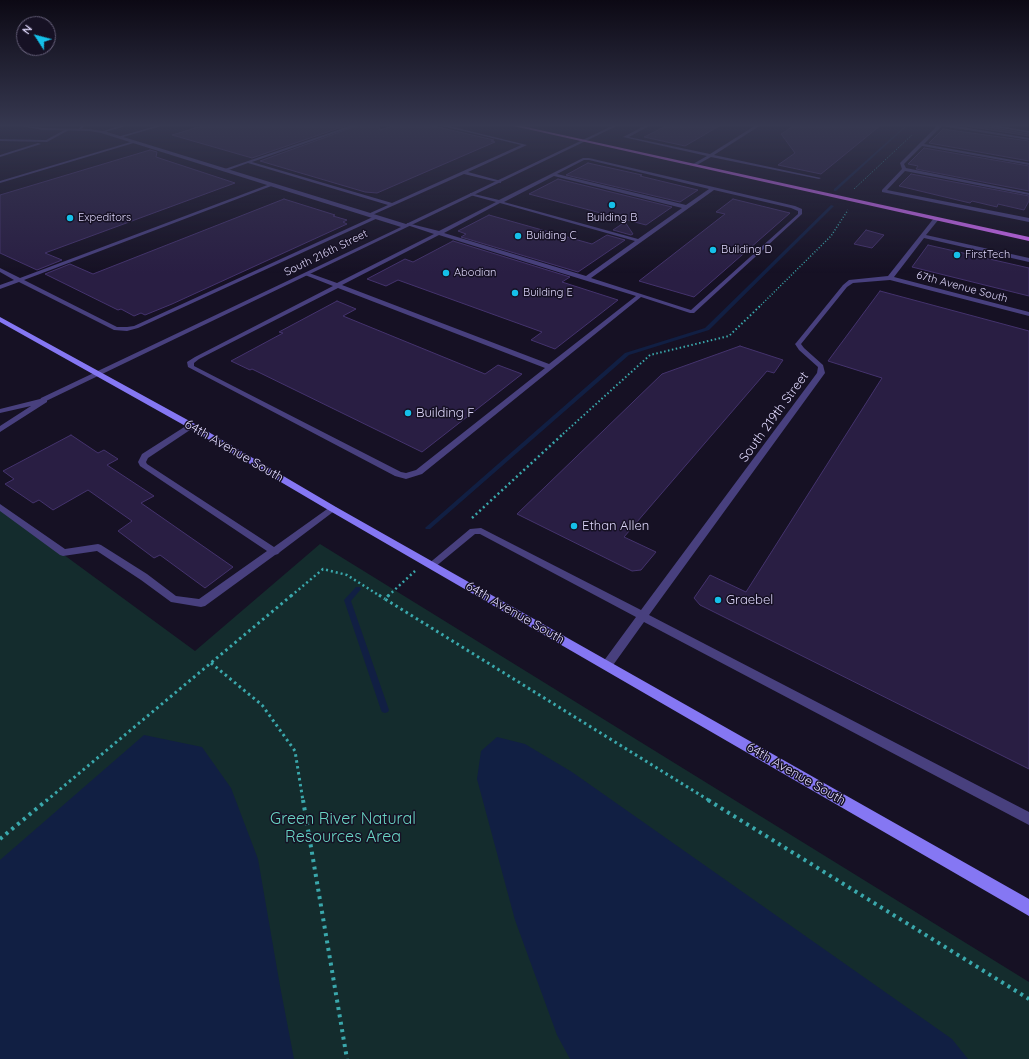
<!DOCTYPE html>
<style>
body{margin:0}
#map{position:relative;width:1029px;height:1059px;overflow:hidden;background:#161124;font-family:Quicksand,sans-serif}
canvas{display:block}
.north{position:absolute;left:16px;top:16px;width:40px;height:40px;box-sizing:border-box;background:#161124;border:1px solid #66607a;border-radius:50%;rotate:306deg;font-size:11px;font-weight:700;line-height:16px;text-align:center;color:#ded7fb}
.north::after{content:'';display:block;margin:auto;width:14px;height:18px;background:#15c0e9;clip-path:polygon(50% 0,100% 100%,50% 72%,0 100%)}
</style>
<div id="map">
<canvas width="1029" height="1059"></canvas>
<div class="north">N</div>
</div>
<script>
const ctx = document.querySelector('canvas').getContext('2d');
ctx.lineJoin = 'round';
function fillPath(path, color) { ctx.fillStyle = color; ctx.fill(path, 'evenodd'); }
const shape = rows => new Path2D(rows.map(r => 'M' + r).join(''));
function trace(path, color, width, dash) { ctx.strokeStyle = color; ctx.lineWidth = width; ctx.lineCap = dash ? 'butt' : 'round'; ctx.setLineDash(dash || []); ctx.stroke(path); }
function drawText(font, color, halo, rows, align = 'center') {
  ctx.font = font + ' Quicksand,sans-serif'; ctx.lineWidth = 3; ctx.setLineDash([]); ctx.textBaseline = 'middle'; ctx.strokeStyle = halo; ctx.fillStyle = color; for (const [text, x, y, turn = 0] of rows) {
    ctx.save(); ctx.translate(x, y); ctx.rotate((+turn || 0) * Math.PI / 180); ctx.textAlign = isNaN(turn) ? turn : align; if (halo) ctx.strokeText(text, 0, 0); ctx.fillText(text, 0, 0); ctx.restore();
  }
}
fillPath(shape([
 [0,508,195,651,320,544,1029,982,1029,1059,0,1059]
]), '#142c2d');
fillPath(shape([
 [144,735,202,747,231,788,258,859,280,986,294,1059,0,1059,0,860],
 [497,737,525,744,572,772,952,1039,968,1059,570,1059,557,1035,515,920,477,779,481,751]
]), '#111f43');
fillPath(shape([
 [906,125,908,125,836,191,834,191,834,189,906,125],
 [831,205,834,206,709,330,629,355,430,529,426,529,425,528,426,527,625,353,705,328,831,205],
 [356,587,360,587,361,589,351,601,389,710,388,712,385,713,382,712,381,710,344,600,356,587]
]), '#111f43');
const building = shape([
 [205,125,348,125,252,158,172,135,205,125],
 [359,125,379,125,380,130,395,125,429,125,494,140,491,141,495,142,377,193,365,192,260,161,359,125],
 [668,125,721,125,685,146,644,137,668,125],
 [795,125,881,125,821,174,778,165,795,153,781,134,795,125],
 [959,125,983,125,984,126,1029,134,1029,136,959,125],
 [943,129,1029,141,1029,161,929,143,943,129],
 [924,148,1029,166,1029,191,916,169,918,166,908,164,924,148],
 [150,150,157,152,156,157,235,183,45,253,62,260,37,270,0,253,0,195,150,150],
 [588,163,642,175,640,176,698,190,680,202,566,175,588,163],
 [911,174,1029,196,1029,201,1024,210,998,204,997,207,972,201,970,203,899,186,911,174],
 [558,179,672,207,646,225,529,194,558,179],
 [284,199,335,215,333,216,347,220,343,222,347,224,172,304,145,315,141,313,134,316,121,309,118,310,45,274,70,264,93,274,284,199],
 [733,199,790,213,694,297,639,281,725,214,716,212,733,199],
 [489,215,592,244,607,235,625,240,578,272,461,237,466,234,458,231,489,215],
 [625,222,633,234,631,235,613,230,625,222],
 [866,230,884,235,872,248,854,244,866,230],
 [453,241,570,277,562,282,618,300,555,349,531,340,542,332,398,280,386,286,367,279,405,259,413,262,453,241],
 [928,245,1029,268,1029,296,912,267,928,245],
 [880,291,1029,331,1029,769,700,605,694,598,710,575,746,592,882,378,828,361,880,291],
 [337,301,356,309,343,316,485,374,498,365,522,374,422,452,252,369,250,370,231,361,283,333,279,332,337,301],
 [740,346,783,360,774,373,767,371,624,537,656,552,641,570,632,571,517,514,662,374,740,346],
 [71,435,98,453,104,450,118,459,107,465,154,496,141,503,233,567,205,588,160,555,154,558,118,531,132,521,88,490,53,510,39,500,33,503,5,484,14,479,3,471,71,435]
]);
fillPath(building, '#291e43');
trace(building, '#44336d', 1);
trace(shape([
 [854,189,912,135]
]), '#3aa8ac', 1, [1, 1.5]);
trace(shape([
 [759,307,831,236,848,210]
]), '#3aa8ac', 1.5, [1, 2]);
trace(shape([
 [563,434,650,355,729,336,760,306]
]), '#3aa8ac', 2, [1.5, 2.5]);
trace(shape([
 [472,518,564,433],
 [291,596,323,569,347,575,380,596],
 [388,596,415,571]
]), '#3aa8ac', 2.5, [2, 3]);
trace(shape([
 [379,595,385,599],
 [389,595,385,599,710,801],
 [211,663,262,705,295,751,303,801],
 [46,801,292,595]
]), '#3aa8ac', 3, [2.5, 3.5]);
trace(shape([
 [303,800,347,1059],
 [708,800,1029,999],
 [0,839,47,800]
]), '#3aa8ac', 4, [3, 4.5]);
fillPath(shape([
 [82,125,86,125,79,131,77,131,82,125],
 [123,125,129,125,102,133,100,132,123,125],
 [159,125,165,125,120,138,117,137,159,125],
 [352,125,358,125,252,162,392,203,521,145,438,125,445,125,527,145,468,172,501,181,501,183,464,174,370,216,368,216,368,214,388,205,248,163,226,171,222,170,352,125],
 [646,125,651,125,629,137,710,154,756,125,761,125,714,155,821,178,819,179,711,157,695,166,693,164,707,156,623,137,646,125],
 [938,125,950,125,1029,138,1029,140,942,126,924,144,1029,163,1029,165,922,146,904,164,906,168,1029,193,1029,195,905,171,887,190,1029,218,1029,222,882,192,882,190,902,169,900,163,938,125],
 [984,125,993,125,1029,131,1029,133,984,125],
 [66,129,69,130,47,142,0,141,0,139,46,140,66,129],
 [134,141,137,142,0,183,0,181,134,141],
 [38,143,41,144,0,157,0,155,38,143],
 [583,158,589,158,795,206,802,209,802,214,694,313,690,313,641,297,422,474,406,479,395,476,188,367,187,362,195,357,333,286,305,275,305,273,309,273,337,283,434,234,407,225,407,223,439,231,496,202,470,195,470,193,499,200,583,158],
 [584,160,589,160,709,189,686,205,557,174,584,160],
 [554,176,682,208,638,239,504,202,554,176],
 [714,190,791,208,798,211,798,214,691,310,591,278,714,190],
 [500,203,635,241,586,276,444,233,500,203],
 [439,235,584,280,636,296,549,364,342,285,439,235],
 [338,288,545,368,416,470,406,473,401,472,194,366,194,363,199,359,338,288],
 [270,184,274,185,24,280,117,327,127,327,134,326,375,216,380,217,138,328,127,331,114,330,19,282,0,289,0,285,14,280,0,272,0,268,20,278,270,184],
 [934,218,939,219,926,235,1029,258,1029,262,924,238,894,277,1029,312,1029,316,890,280,853,283,847,287,801,344,804,348,823,365,825,373,649,615,1029,812,1029,825,644,622,611,668,607,670,603,668,602,665,603,662,636,617,480,534,475,534,435,567,429,567,427,565,470,529,481,528,641,610,817,373,818,367,799,350,795,344,796,343,843,285,849,280,888,276,934,218],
 [44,398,47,398,47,402,0,432,0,426,31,406,0,413,0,409,44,398],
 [189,424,195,424,196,426,148,458,146,462,147,464,274,547,330,507,336,507,337,509,280,552,278,554,275,555,205,606,201,607,171,602,141,580,97,551,63,556,60,555,0,511,0,504,65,549,98,544,101,545,147,574,176,596,199,599,267,551,140,466,138,462,142,454,189,424]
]), '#48407e');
fillPath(shape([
 [17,125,42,128,89,129,104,131,406,224,614,125,619,125,44,402,40,400,41,398,401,227,101,133,89,131,42,130,17,125]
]), '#48407e');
fillPath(shape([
 [0,317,195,424,336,507,1029,899,1029,916,330,511,189,428,0,322,0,317]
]), '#8577f3');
fillPath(shape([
 [509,125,517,125,1029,237,1029,241,509,125]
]), '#cb68f1');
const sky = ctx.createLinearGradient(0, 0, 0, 273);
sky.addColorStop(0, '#0c0914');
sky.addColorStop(0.46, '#363850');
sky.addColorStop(1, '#36385000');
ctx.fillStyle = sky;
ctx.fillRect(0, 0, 1029, 273);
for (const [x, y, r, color] of [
 [612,205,4,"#15c0e9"],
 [70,218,4,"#15c0e9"],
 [518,236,4,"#15c0e9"],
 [713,250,4,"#15c0e9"],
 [957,255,4,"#15c0e9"],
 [446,273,4,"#15c0e9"],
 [515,293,4,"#15c0e9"],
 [408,413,4,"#15c0e9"],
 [574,526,4,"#15c0e9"],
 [718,600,4,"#15c0e9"]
]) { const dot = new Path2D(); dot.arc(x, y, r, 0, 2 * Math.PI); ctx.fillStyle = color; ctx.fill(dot); trace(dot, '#161124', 1.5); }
drawText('11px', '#ded7fb', '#161124', [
 ["Expeditors",78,218],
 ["Building B",612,218,"center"],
 ["Building C",526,236],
 ["Building D",721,250],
 ["FirstTech",965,255],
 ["Abodian",454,273],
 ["Building E",523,293]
], 'left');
drawText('11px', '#ded7fb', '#161124', [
 ["South 216th Street",326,253,-26],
 ["67th Avenue South",962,287,15]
]);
drawText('13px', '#ded7fb', '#161124', [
 ["Building F",416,413],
 ["Ethan Allen",582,526],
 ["Graebel",726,600]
], 'left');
drawText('13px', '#ded7fb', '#161124', [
 ["South 219th Street",774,417,-54],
 ["64th Avenue South",234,451,30],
 ["64th Avenue South",515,613,30],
 ["64th Avenue South",796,774,30]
]);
drawText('16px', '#69d5c4', '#161124', [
 ["Green River Natural",343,819],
 ["Resources Area",343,837]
]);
</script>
